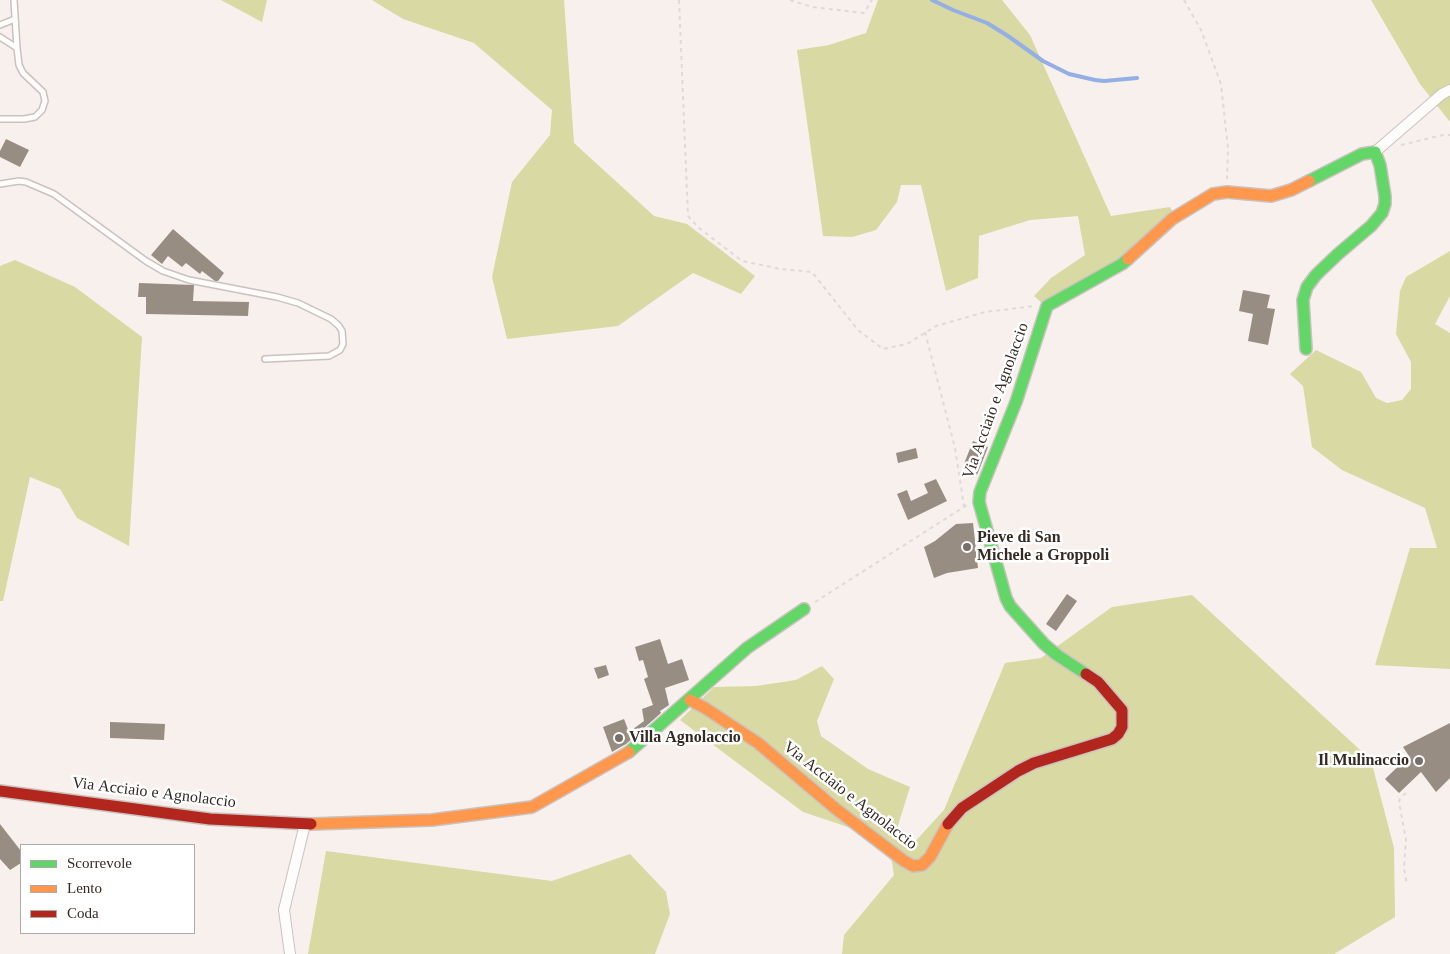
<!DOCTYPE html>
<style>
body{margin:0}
#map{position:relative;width:1450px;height:954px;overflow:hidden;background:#f7f0ed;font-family:"Times New Roman",serif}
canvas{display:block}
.legend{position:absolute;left:20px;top:844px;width:175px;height:90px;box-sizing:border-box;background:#fff;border:1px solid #aeaaa7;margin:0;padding:6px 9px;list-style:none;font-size:15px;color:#352a23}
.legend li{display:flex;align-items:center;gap:10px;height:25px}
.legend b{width:25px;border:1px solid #aeaaa7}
</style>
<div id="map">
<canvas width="1450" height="954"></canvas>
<ul class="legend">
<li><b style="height:6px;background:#63d668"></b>Scorrevole</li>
<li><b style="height:6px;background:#ff974d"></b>Lento</li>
<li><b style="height:6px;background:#b3261e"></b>Coda</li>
</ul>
</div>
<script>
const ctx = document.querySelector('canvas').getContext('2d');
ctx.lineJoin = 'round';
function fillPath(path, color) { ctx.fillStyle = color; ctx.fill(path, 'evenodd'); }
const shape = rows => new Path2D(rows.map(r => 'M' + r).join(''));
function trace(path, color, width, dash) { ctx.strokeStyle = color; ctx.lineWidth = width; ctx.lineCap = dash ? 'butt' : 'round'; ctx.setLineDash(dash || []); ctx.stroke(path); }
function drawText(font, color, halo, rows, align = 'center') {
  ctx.font = font + ' "Times New Roman",serif'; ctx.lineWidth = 5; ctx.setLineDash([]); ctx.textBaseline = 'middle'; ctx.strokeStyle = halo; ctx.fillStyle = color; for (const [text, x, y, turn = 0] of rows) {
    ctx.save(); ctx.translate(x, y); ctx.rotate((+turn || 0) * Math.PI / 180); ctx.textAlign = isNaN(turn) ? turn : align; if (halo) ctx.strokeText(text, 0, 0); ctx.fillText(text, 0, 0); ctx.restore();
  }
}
fillPath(shape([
 [221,0,267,0,262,22],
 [372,0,564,0,574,143,654,216,687,224,755,276,741,294,693,273,618,326,507,339,492,277,512,182,550,135,552,110,474,43,403,19],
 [878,0,1002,0,1030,35,1111,216,1170,207,1174,214,1123,257,1043,304,1034,296,1051,278,1085,255,1078,216,1030,220,979,236,978,278,946,291,921,185,901,185,897,202,876,230,852,237,823,236,797,50,829,45,866,33],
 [1371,0,1450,0,1450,122,1420,84],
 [1450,251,1450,296,1435,324,1450,333,1450,669,1375,665,1410,548,1437,548,1425,508,1342,470,1312,447,1303,386,1290,374,1316,350,1361,372,1376,398,1387,403,1402,400,1411,389,1411,362,1396,334,1400,291,1406,277],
 [15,260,75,287,142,337,129,546,77,518,60,489,30,477,3,601,0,601,0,266],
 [1192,595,1371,760,1394,848,1395,917,1334,954,842,954,844,935,894,875,891,856,851,828,803,812,680,720,714,687,756,686,796,680,822,666,834,679,817,721,821,736,868,769,910,787,895,835,910,847,944,810,1005,663,1041,658,1112,607],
 [326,851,552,881,630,854,666,892,670,914,655,954,308,954]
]), '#d8d9a3');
trace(shape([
 [932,0,953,10,987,23,1008,36,1043,61,1069,74,1095,80,1104,81,1137,78]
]), '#93afe5', 4);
fillPath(shape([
 [6,139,29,150,20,167,0,157,0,151],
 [173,229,224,273,218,281,215,281,202,271,200,274,186,263,182,267,168,256,162,264,151,255],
 [139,283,194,285,193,301,249,302,248,316,146,314,146,297,138,297],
 [1243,290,1270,295,1267,308,1275,309,1268,345,1248,341,1253,314,1239,311],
 [973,441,988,447,977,475,962,469],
 [916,448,918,458,898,463,896,453],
 [936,479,947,501,908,520,897,494,907,490,911,501,928,493,924,484],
 [973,523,978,568,947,573,934,578,924,547,935,541,956,524],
 [1067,594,1077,601,1056,631,1046,624],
 [660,639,668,664,682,659,689,680,665,688,669,705,660,711,661,713,626,744,612,752,603,727,624,719,629,732,644,721,642,709,653,705,644,679,648,677,643,660,639,661,635,647],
 [606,665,609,675,598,679,594,668],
 [110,722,165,724,164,740,110,738],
 [1450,723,1450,778,1436,792,1421,772,1399,793,1385,779,1409,756,1403,747],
 [0,824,21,851,21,863,10,870,0,859]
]), '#978d83');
const lane = shape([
 [14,0,17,48],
 [0,25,15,19],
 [0,37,17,48,19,65,23,73,43,92,45,101,42,110,35,117,24,119,0,119],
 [0,184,19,181,26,182,54,194,146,261,163,271,189,280,277,297,298,303,331,319,339,326,342,331,343,344,340,350,329,356,265,359]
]);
const street = shape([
 [1375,152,1442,94,1450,90],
 [290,954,284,910,305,824]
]);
const fast = shape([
 [1306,349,1303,300,1307,287,1316,275,1338,254,1371,226,1382,213,1385,204,1385,196,1380,165,1375,152,1362,154,1309,181],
 [1086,674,1057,655,1044,644,1010,606,1006,598,979,502,980,492,1016,402,1047,306,1122,264,1128,259],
 [629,752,747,648,804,609]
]);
const slow = shape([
 [1128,259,1172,219,1213,194,1227,192,1271,196,1291,190,1309,181],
 [690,700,705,708,758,743,836,809,904,861,913,866,922,865,930,857,948,824],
 [311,824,432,820,532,807,629,752]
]);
const jam = shape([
 [0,791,210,819,311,824],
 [948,824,962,808,1018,771,1034,763,1112,739,1118,734,1122,727,1122,710,1098,682,1086,674]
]);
trace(lane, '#cac2be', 8);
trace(street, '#cac2be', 12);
trace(fast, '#cac2be', 14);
trace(slow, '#cac2be', 14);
trace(jam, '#cac2be', 14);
trace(shape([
 [679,0,688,216,699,228,742,261,781,269,812,272,858,330,883,349,907,344,936,326,985,312,1034,306],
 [790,0,812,7,864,13,872,0],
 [1184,0,1201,30,1221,84,1228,149,1227,179],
 [1401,145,1443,135,1450,135],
 [925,332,955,448,964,506],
 [815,602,967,505],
 [1406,793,1400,798,1399,802,1406,840,1404,868,1407,885]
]), '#dddbd9', 2, [4, 4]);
trace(lane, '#fefdfc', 5);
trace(street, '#fefdfc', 10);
trace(fast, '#63d668', 11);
trace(slow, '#ff974d', 11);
trace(jam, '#b3261e', 11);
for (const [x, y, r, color] of [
 [967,547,5,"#796f6a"],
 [619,738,5,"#796f6a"],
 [1419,761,5,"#796f6a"]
]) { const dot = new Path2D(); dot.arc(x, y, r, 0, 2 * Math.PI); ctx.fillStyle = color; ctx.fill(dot); trace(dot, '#fff', 2); }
drawText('16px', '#352a23', '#fff', [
 ["Via Acciaio e Agnolaccio",996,401,-70],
 ["Via Acciaio e Agnolaccio",154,793,7],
 ["Via Acciaio e Agnolaccio",850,796,38]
]);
drawText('bold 16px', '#352a23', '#fff', [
 ["Pieve di San",977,538],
 ["Michele a Groppoli",977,556],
 ["Villa Agnolaccio",629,738],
 ["Il Mulinaccio",1409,761,"right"]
], 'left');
</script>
